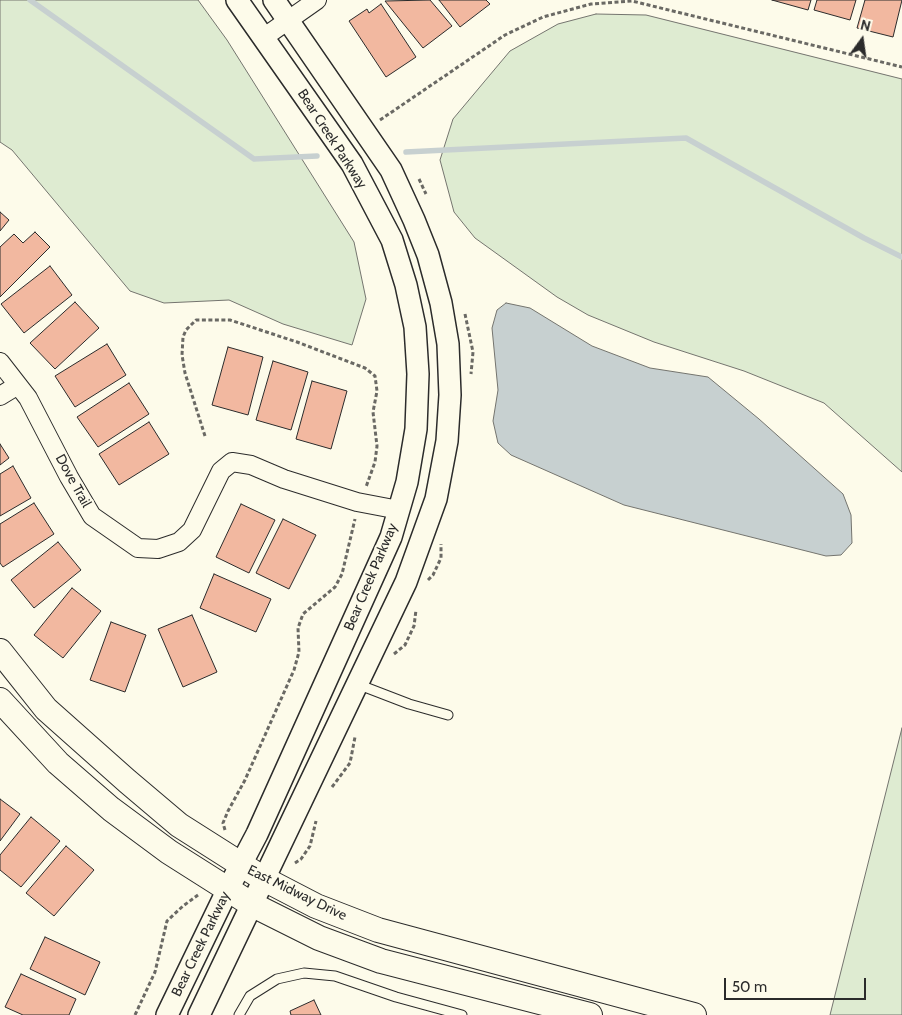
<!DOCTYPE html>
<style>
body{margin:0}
#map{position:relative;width:902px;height:1015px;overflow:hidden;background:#fdfbea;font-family:Cabin,sans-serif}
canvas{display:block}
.north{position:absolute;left:837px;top:15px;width:50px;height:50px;-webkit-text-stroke:4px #fdfbea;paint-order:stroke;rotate:14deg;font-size:14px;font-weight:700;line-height:20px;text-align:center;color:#2b2b2b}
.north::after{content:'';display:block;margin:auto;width:18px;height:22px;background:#2b2b2b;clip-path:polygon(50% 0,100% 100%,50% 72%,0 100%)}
.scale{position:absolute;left:724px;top:978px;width:142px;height:22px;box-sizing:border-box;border:2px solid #2b2b2b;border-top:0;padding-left:6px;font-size:15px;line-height:18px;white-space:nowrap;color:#2b2b2b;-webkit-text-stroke:4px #fdfbea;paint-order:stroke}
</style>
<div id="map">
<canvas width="902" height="1015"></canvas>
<div class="north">N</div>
<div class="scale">50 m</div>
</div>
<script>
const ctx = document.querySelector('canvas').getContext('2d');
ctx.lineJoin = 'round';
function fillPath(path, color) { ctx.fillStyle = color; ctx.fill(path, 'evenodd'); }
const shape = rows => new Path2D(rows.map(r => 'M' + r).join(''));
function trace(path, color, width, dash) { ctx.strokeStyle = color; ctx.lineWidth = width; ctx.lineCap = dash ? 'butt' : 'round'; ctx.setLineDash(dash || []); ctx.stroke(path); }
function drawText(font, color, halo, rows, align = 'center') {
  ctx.font = font + ' Cabin,sans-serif'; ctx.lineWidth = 4; ctx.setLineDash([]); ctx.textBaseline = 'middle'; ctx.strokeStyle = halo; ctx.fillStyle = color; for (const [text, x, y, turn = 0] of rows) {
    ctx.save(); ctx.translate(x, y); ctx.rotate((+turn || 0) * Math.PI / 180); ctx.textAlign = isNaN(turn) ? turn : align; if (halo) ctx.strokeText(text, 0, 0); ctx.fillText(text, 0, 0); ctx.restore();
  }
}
const green = shape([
 [0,0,198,0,227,40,354,242,366,299,352,345,283,324,229,300,164,303,130,291,12,150,0,142,0,0],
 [596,14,646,15,902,79,902,472,824,403,744,371,654,342,588,315,557,297,475,238,454,212,440,160,453,119,510,51,558,24,596,14],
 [902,728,902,1015,830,1015,902,728]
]);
fillPath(green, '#deebd1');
trace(green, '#74746e', 1);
const water = shape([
 [506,303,530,308,592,346,650,368,708,377,759,419,843,494,851,515,852,543,841,555,826,556,624,505,511,455,498,443,493,421,498,390,492,328,497,310,506,303]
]);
fillPath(water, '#c7d0d0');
trace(water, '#74746e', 1);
trace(shape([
 [30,0,254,159,317,156],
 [406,152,686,138,864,238,902,257]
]), '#c7d0d0', 5.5);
const building = shape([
 [430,0,452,26,423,48,385,1,430,0],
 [439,0,486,0,490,4,460,27,439,0],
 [772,0,811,0,808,10,772,0],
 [817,0,856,0,850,20,814,10,817,0],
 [865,0,902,0,893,37,857,28,865,0],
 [381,4,416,57,386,77,349,21,367,9,369,13,381,4],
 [0,212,9,220,0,231,0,212],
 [35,232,50,247,0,297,0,247,14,234,23,243,35,232],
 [50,266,72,295,24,333,1,304,50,266],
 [75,302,99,328,55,369,30,343,75,302],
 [107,344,126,375,75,407,55,376,107,344],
 [228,347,263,357,248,415,212,405,228,347],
 [273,361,308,372,291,430,256,420,273,361],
 [312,381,347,391,331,449,296,439,312,381],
 [129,383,149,414,98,447,77,417,129,383],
 [149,422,169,454,119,485,99,454,149,422],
 [0,444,9,458,0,465,0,444],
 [13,466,31,498,0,516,0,474,13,466],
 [34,503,54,534,3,567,0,563,0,524,34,503],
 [241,504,275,520,249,573,216,557,241,504],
 [283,519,316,535,289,589,256,573,283,519],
 [58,542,81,570,34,608,11,580,58,542],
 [214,574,271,599,256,632,200,608,214,574],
 [72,588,101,611,63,658,34,635,72,588],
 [192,615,217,672,183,687,158,629,192,615],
 [111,622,146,635,125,692,90,680,111,622],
 [0,799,20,814,0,841,0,799],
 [31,817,60,841,21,887,0,870,0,855,31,817],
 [66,846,94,870,54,916,26,893,66,846],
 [45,937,100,962,85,995,30,969,45,937],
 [21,974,76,999,69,1015,23,1015,5,1007,21,974],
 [314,1000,321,1015,291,1015,290,1011,314,1000]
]);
fillPath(building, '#f2b8a0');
trace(building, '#2b2b2b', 1);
const service = shape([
 [357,684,409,704,448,715],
 [239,1015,250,996,277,979,304,973,335,976,396,997,462,1015]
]);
const minor = shape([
 [263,38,317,0],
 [0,362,28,398,69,477,92,516,138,548,158,549,179,542,192,530,221,471,232,462,251,465,284,479,357,502,399,510],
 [0,396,18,385]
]);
const tertiary = shape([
 [167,1015,228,889,257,834,391,537,407,482,416,429,418,374,415,327,406,285,392,240,352,164,237,0],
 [199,1015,406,582,436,499,447,441,450,395,448,344,441,303,428,255,414,220,391,170,274,0]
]);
const secondary = shape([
 [0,651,46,709,127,781,179,825,264,879,316,906,378,930,694,1015],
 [0,700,58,763,111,809,169,852,251,904,319,938,381,961,590,1015]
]);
trace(service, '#2b2b2b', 11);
trace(minor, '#2b2b2b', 20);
trace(tertiary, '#2b2b2b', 24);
trace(secondary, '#2b2b2b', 26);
trace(shape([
 [380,120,505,35,543,17,591,4,632,1,902,67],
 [419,179,426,194],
 [465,314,473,352,471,374],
 [205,436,185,373,182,355,183,337,186,330,196,320,230,320,297,342,365,368,375,376,377,391,373,412,377,446,375,462,366,487],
 [428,580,433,575,441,558,441,544],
 [394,654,405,645,414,626,416,610],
 [332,787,350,763,355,737],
 [225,830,223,823,228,811,245,780,294,670,299,652,298,628,303,614,335,587,342,574,355,519],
 [295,863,301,859,310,846,316,821],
 [135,1015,155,972,167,921,183,906,198,895]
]), '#6a6964', 3, [4, 2.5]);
trace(service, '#fdfbea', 9);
trace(minor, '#fdfbea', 18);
trace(tertiary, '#fdfbea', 21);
trace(secondary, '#fdfbea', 24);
drawText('14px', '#2b2b2b', '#fdfbea', [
 ["Bear Creek Parkway",332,139,57],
 ["Dove Trail",73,481,61],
 ["Bear Creek Parkway",371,577,-67],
 ["East Midway Drive",297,893,26],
 ["Bear Creek Parkway",201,944,-64]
]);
</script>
